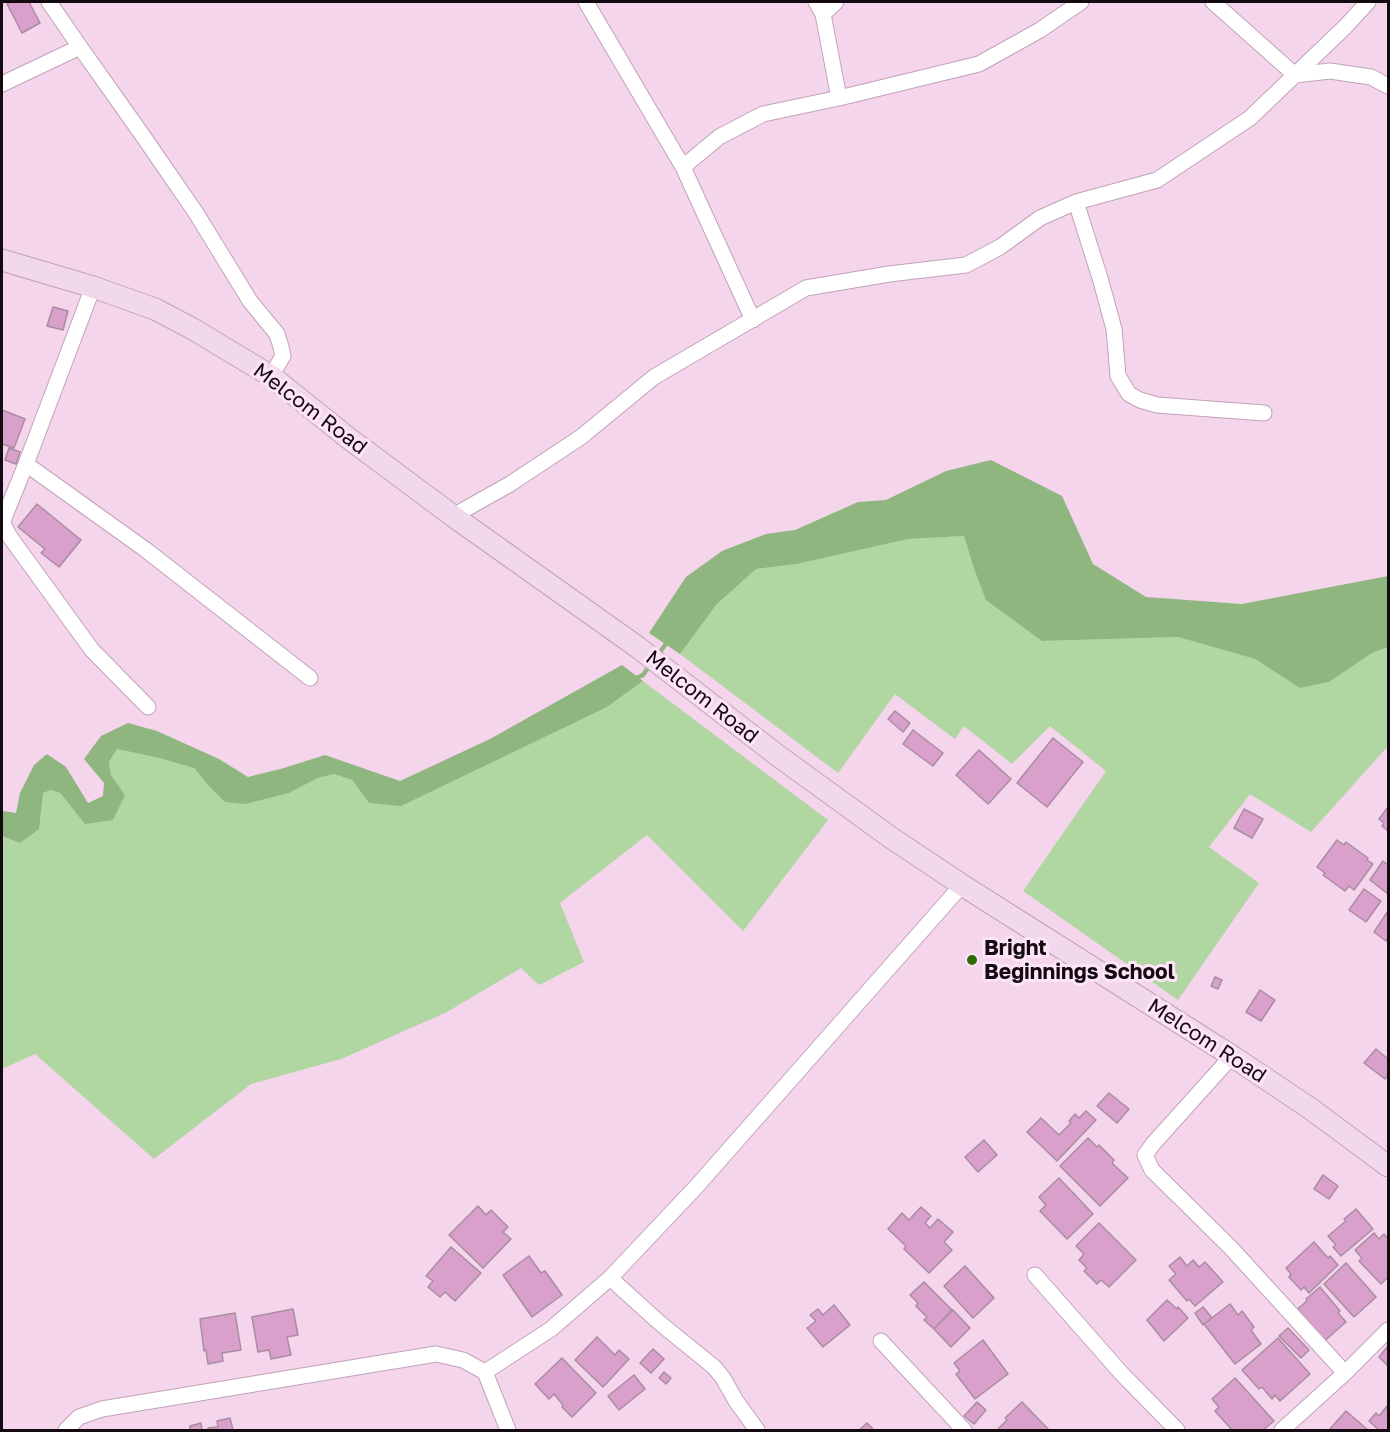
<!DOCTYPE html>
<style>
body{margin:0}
#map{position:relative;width:1390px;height:1432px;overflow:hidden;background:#f4d5ec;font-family:"Golos Text",sans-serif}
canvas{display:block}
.frame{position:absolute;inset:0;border:3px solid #140a12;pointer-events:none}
</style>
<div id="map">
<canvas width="1390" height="1432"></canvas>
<div class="frame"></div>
</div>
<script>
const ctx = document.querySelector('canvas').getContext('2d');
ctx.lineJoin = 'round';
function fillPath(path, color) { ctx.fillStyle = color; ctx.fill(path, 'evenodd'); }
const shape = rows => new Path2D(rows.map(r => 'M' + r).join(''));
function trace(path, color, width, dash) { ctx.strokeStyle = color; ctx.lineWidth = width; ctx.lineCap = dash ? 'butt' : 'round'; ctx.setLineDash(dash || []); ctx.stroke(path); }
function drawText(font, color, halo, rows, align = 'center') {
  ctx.font = font + ' "Golos Text",sans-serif'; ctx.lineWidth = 6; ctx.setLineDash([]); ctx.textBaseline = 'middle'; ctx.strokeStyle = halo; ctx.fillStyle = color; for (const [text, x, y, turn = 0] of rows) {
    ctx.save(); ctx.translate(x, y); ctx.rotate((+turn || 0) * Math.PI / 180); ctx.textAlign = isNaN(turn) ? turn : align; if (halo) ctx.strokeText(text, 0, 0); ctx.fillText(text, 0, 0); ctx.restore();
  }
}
fillPath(shape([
 [964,536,972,564,1042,641,1178,637,1255,659,1300,688,1329,682,1372,653,1388,647,1388,746,1311,832,1250,794,1209,847,1259,883,1178,1000,1023,891,1106,771,1050,726,1012,764,964,726,955,739,895,694,838,773,680,654,717,604,756,569,797,564,908,539],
 [643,681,828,820,743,931,647,835,560,903,584,962,539,985,521,968,447,1012,341,1059,251,1084,154,1159,35,1054,2,1069,2,836,20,843,43,793,51,790,60,793,85,823,125,795,111,775,109,762,117,749,159,758,194,768,207,784,246,804,289,793,318,778,334,774,352,780,369,803,607,707]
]), '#b0d6a2');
fillPath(shape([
 [991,460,1062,496,1093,564,1146,597,1242,604,1388,576,1388,647,1372,653,1329,682,1300,688,1255,659,1178,637,1042,641,986,600,972,563,964,536,908,539,797,564,756,569,717,604,680,654,649,633,686,577,722,551,766,534,795,530,858,502,886,500,946,471],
 [622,665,643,681,607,707,401,806,369,803,352,780,334,774,318,778,289,793,246,804,225,802,207,784,194,768,159,758,117,749,109,762,111,775,125,795,113,820,85,824,60,793,51,790,43,793,39,829,20,843,2,836,2,811,16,813,20,793,34,765,47,754,66,767,88,803,103,796,104,783,84,759,101,736,128,723,157,731,219,759,248,777,284,768,325,755,400,781,490,739]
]), '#8fb67e');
trace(shape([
 [657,656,668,641],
 [634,679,643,675,650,665]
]), '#8fb67e', 4.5);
const building = shape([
 [9,2,29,2,40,23,22,33,7,4,10,3,9,2],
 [53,307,68,311,63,330,47,326,53,307],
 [2,410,25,419,14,448,2,444,2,410],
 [9,448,20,452,16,464,5,460,9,448],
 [37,504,81,540,59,567,41,553,45,549,18,527,37,504],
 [895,711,910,723,903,732,888,719,895,711],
 [913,730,943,753,933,766,903,744,913,730],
 [1053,738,1083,762,1047,807,1017,783,1053,738],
 [979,750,1011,779,988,804,956,775,979,750],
 [1388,807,1388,831,1382,826,1384,823,1379,819,1388,807],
 [1244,809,1263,819,1252,838,1234,828,1244,809],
 [1337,840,1344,845,1346,842,1368,858,1367,860,1373,864,1354,890,1349,886,1345,891,1323,875,1325,873,1317,867,1337,840],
 [1383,861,1388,865,1388,894,1370,880,1383,861],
 [1364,889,1381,901,1366,922,1349,910,1364,889],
 [1388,911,1388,938,1386,941,1374,932,1388,911],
 [1215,977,1222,980,1218,989,1211,986,1215,977],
 [1260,990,1275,1000,1261,1021,1246,1012,1260,990],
 [1376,1049,1388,1059,1388,1075,1385,1079,1364,1063,1376,1049],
 [1109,1093,1129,1109,1117,1123,1097,1106,1109,1093],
 [1086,1111,1096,1120,1057,1161,1027,1132,1041,1118,1059,1135,1071,1123,1069,1121,1075,1114,1079,1118,1086,1111],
 [1088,1138,1097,1147,1099,1145,1114,1160,1112,1163,1128,1178,1100,1206,1060,1166,1088,1138],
 [984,1140,997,1155,978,1172,965,1157,984,1140],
 [1323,1175,1338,1186,1329,1199,1314,1189,1323,1175],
 [1059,1178,1093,1214,1067,1239,1040,1211,1046,1205,1039,1197,1059,1178],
 [478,1206,486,1215,491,1210,508,1227,503,1232,511,1239,483,1268,449,1235,478,1206],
 [921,1207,931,1216,925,1223,930,1228,938,1219,953,1232,944,1242,952,1250,929,1273,904,1249,906,1246,888,1229,902,1213,909,1220,921,1207],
 [1356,1209,1373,1229,1341,1256,1333,1247,1336,1245,1328,1236,1346,1221,1344,1219,1356,1209],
 [1099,1223,1136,1260,1109,1287,1101,1280,1097,1284,1084,1271,1087,1268,1079,1260,1084,1254,1076,1246,1099,1223],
 [1374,1233,1379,1239,1384,1234,1388,1239,1388,1277,1381,1284,1359,1261,1362,1258,1355,1250,1374,1233],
 [1314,1242,1328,1258,1330,1256,1338,1265,1309,1293,1304,1287,1301,1290,1289,1277,1291,1274,1286,1268,1314,1242],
 [451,1247,481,1273,455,1301,445,1292,440,1297,428,1287,433,1281,426,1276,451,1247],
 [529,1256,541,1273,545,1271,562,1295,532,1317,503,1275,529,1256],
 [1180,1257,1187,1266,1193,1260,1199,1267,1205,1262,1223,1282,1195,1306,1189,1299,1187,1301,1169,1280,1176,1274,1169,1266,1180,1257],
 [1346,1263,1376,1297,1354,1317,1324,1284,1346,1263],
 [965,1266,994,1298,973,1318,944,1286,965,1266],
 [924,1282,952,1310,934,1329,924,1320,927,1317,916,1306,918,1303,910,1295,924,1282],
 [1320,1287,1340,1311,1338,1313,1346,1322,1321,1344,1294,1312,1307,1301,1306,1299,1320,1287],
 [1167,1300,1177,1309,1178,1307,1188,1318,1164,1341,1147,1320,1167,1300],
 [1230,1304,1238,1315,1242,1311,1254,1327,1251,1330,1261,1344,1235,1364,1204,1324,1230,1304],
 [834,1305,850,1325,823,1347,807,1328,816,1321,810,1315,818,1309,823,1315,834,1305],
 [1203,1307,1212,1318,1203,1325,1195,1313,1203,1307],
 [293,1309,298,1335,287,1337,291,1355,271,1359,269,1350,258,1352,252,1317,293,1309],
 [953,1310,970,1328,951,1347,934,1329,953,1310],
 [235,1313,241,1350,222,1353,223,1361,208,1364,206,1350,204,1351,200,1319,235,1313],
 [1288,1328,1309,1350,1301,1358,1279,1336,1288,1328],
 [597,1337,615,1355,619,1350,629,1359,603,1387,575,1360,597,1337],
 [1278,1338,1310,1374,1280,1401,1275,1395,1272,1399,1262,1387,1259,1389,1242,1370,1278,1338],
 [983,1340,1008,1374,975,1399,956,1374,960,1371,954,1363,983,1340],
 [1388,1346,1388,1366,1379,1357,1388,1346],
 [653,1349,664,1359,651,1373,640,1363,653,1349],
 [562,1358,596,1393,572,1417,562,1407,563,1405,554,1394,549,1399,535,1384,562,1358],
 [664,1372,671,1378,666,1384,659,1378,664,1372],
 [634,1375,645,1389,619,1410,608,1396,634,1375],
 [1235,1378,1274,1421,1263,1430,1232,1430,1215,1411,1219,1407,1212,1399,1235,1378],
 [977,1402,986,1410,974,1424,964,1416,977,1402],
 [1022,1402,1049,1430,999,1430,998,1429,1007,1420,1005,1418,1022,1402],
 [1388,1405,1388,1430,1379,1430,1369,1421,1376,1413,1379,1416,1388,1405],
 [1346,1411,1368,1430,1329,1430,1346,1411],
 [230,1418,233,1430,208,1430,208,1428,218,1427,217,1421,230,1418],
 [201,1423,202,1430,189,1430,190,1430,190,1426,201,1423],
 [867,1423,874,1430,859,1430,867,1423]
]);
fillPath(building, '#daa0cc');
trace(building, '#a98ca2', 1.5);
const street = shape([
 [49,2,80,47,143,136,196,213,250,301,277,334,281,347,283,356,271,376],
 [586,2,683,167,753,320],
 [816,2,823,14,839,98],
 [1213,2,1295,75,1330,71,1371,77,1388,86],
 [823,14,836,2],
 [2,84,80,47],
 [683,167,719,137,763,114,839,98,979,64,1040,30,1081,2],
 [1076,202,1100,278,1114,329,1118,376,1129,394,1140,400,1157,405,1264,413],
 [93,287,26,464,4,518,3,524,10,537,92,650,148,707],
 [26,464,146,550,310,678],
 [453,516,510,484,581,437,654,377,806,288,889,274,966,265,1000,247,1040,218,1076,202,1157,180,1250,118,1345,27,1368,2],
 [1232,1056,1153,1144,1145,1155,1152,1170,1231,1248,1345,1373],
 [1035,1275,1122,1374,1177,1430],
 [610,1278,661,1324,714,1367,723,1378,736,1401,757,1430],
 [881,1341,964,1430],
 [66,1430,79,1417,102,1409,436,1354,463,1360,485,1372],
 [508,1430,485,1372,551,1329,610,1278,696,1187,962,885],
 [1282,1430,1345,1373,1388,1330]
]);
const secondary = shape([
 [2,260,93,287,155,309,193,329,271,376,347,437,453,516,636,646,777,755,890,837,962,885,1232,1056,1311,1109,1388,1166]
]);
trace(street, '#c1a3b9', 17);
trace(secondary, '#c1a3b9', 23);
trace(street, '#fff', 15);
trace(secondary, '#f2d8ed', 21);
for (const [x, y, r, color] of [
 [972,960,6,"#2d6c00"]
]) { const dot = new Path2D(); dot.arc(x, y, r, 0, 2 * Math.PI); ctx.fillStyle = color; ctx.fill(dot); trace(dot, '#fee4f7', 2); }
drawText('21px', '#140a12', '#fee4f7', [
 ["Melcom Road",310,409,37],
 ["Melcom Road",702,697,38],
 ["Melcom Road",1207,1041,33]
]);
drawText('bold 21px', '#140a12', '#fee4f7', [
 ["Bright",984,948],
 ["Beginnings School",984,972]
], 'left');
</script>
